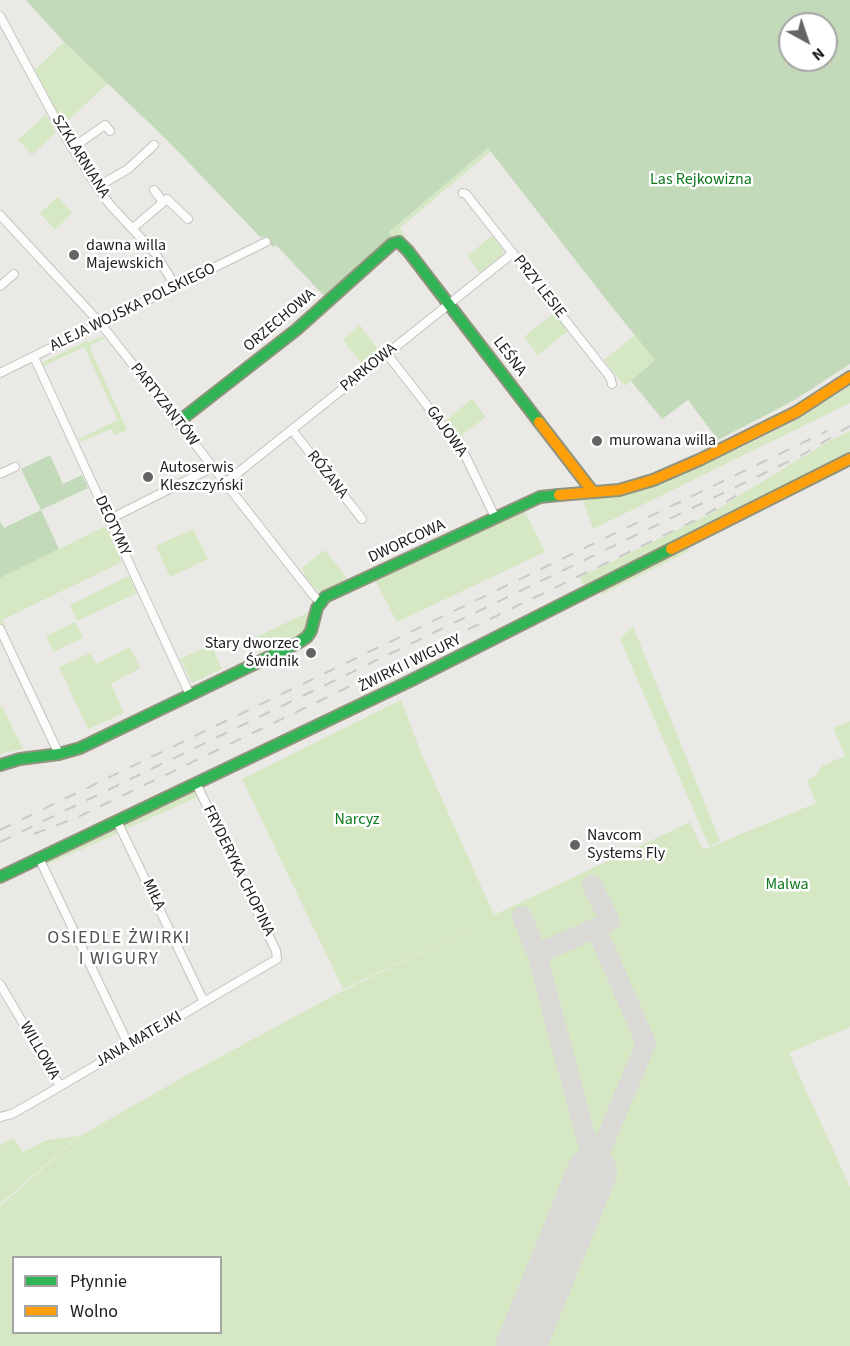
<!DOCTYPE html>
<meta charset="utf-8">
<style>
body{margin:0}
#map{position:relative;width:850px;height:1346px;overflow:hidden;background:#ebe9e5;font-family:"Source Sans 3",sans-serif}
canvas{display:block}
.legend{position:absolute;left:12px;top:1256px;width:210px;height:78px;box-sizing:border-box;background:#fff;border:2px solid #a4a4a4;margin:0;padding:8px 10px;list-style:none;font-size:18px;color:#1c1c1c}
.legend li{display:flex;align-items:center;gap:12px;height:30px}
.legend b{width:30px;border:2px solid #a4a4a4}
.north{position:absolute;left:778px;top:12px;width:60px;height:60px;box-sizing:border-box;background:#fff;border:2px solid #a4a4a4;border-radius:50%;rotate:140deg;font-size:16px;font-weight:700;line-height:24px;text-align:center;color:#1c1c1c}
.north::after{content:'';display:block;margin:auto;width:21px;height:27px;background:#646462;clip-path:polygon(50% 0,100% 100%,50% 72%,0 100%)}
</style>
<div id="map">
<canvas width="850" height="1346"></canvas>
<ul class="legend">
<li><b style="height:8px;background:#30b455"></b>Płynnie</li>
<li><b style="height:8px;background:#ff9f0a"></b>Wolno</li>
</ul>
<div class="north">N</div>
</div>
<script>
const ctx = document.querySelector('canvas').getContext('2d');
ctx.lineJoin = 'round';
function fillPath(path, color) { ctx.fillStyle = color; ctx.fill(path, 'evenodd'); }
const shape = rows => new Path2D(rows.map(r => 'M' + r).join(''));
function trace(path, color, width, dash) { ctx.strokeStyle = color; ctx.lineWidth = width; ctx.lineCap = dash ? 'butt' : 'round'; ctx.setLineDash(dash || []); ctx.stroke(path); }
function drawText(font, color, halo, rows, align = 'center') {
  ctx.font = font + ' "Source Sans 3",sans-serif'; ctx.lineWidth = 5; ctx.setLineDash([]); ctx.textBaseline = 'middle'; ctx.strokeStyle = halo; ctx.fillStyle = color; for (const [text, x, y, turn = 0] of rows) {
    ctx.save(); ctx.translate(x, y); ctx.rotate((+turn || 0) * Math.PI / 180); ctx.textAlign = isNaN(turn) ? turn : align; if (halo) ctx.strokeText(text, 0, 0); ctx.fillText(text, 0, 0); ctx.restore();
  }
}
fillPath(shape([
 [64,42,108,83,63,125,35,70],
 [46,114,56,132,32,155,18,140],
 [488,148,491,151,400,228,405,236,403,238,393,237,389,232],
 [58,197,72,213,55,230,40,213],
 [492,236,504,251,502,255,480,273,467,256],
 [554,313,568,331,538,355,524,337],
 [360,325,380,352,363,366,343,340],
 [635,335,656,360,625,386,604,360],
 [101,337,105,338,89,346,127,430,115,435,111,429,80,442,78,439,118,420,84,347,44,366,41,363,87,341,88,343],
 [850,386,850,403,593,529,582,498,592,498,598,495,629,493,662,481,727,450,737,450,791,423],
 [472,399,486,417,459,437,446,420],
 [850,431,850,452,585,588,580,577,706,516,829,441],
 [517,511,525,512,545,552,397,622,374,579],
 [106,526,122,562,2,620,6,628,4,629,0,622,0,578],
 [193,529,208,559,170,577,156,546],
 [685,547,687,548,689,551,601,595,601,591,604,589],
 [325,550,347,578,343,580,344,582,321,593,314,588,304,575,305,573,301,568],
 [129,576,137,593,77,621,70,605],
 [309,612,308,625,304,631,271,648,267,641,259,645,262,652,259,653,252,639],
 [75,622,83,638,53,652,46,636],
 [633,626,720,841,709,846,620,639],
 [211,644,222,669,192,683,180,659],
 [130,647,140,668,111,684,124,713,88,729,59,667,90,653,96,664],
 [401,700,420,750,494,915,690,822,703,850,816,803,807,780,817,775,822,766,845,756,833,728,850,721,850,1027,789,1053,850,1187,850,1346,0,1346,0,1206,80,1136,194,1071,344,990,489,921,343,989,242,779],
 [14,1258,220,1258,220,1332,14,1332],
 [2,706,23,749,0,754,0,707],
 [192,790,195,790,199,794,193,799,124,830,124,823],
 [115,827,121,832,46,865,47,860],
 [79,1136,0,1204,0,1145,14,1138,23,1152,47,1140]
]), '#d5e8c3');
fillPath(shape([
 [26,0,850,0,850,364,793,401,718,440,688,400,662,419,631,381,655,360,608,302,488,148,389,232,393,237,325,297,276,245,273,247,263,236,261,238,166,139,64,42],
 [790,24,826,24,826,60,790,60],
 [50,455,63,484,82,475,88,488,41,510,59,549,0,578,0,521,4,528,41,510,21,469]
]), '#c3daba');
trace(shape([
 [522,916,537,954,596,928,610,921,592,885],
 [537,954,582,1123,592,1155,593,1169],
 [592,1172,646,1043,596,928]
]), '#dad9d6', 20);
trace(shape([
 [521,1346,592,1172]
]), '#dad9d6', 50);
const street = shape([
 [0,16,62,131,97,187,111,206,155,253,176,287],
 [72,148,105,125,110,131],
 [97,187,128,169,154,145],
 [154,190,163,202],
 [463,193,466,194,610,377,612,384],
 [0,215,101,324,313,595,320,602],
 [133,228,167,199,188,219],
 [0,286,14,274],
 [387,354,464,453,495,517],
 [34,357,190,695],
 [0,373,266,242],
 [292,430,362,519],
 [0,474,15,467],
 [225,483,513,253],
 [108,520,213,467],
 [0,629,59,754],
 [117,821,204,1002],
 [39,858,129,1046],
 [0,984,60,1086],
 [0,1117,12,1114,35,1101,277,959,276,951,196,783]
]);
const fast = shape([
 [178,422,296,330,392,244,399,242,408,251,539,422],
 [0,765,20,759,59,754,80,748,298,643,307,637,311,631,317,608,325,597,540,497,559,495],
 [0,877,408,682,671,549]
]);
const slow = shape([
 [539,422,593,492],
 [559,495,619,490,653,480,699,460,796,412,850,377],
 [671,549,850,459]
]);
trace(street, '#c3c2c1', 10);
trace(fast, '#91947d', 14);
trace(slow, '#91947d', 14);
trace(street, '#fcfcfb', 8);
trace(fast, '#30b455', 10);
trace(slow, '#ff9f0a', 10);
trace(shape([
 [0,830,827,431],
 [34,834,78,817,702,517,744,491],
 [0,842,802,455,850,426]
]), '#c9c9c8', 2, [12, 12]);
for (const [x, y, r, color] of [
 [74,255,6,"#646462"],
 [597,441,6,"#646462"],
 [148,477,6,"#646462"],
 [311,653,6,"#646462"],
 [575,845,6,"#646462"]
]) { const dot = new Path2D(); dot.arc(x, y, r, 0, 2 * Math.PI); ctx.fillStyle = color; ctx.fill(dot); trace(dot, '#fff', 2); }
drawText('16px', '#1c1c1c', '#fff', [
 ["SZKLARNIANA",80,157,58],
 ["PRZY LESIE",539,287,52],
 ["ALEJA WOJSKA POLSKIEGO",133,308,-26],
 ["ORZECHOWA",280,321,-40],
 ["LEŚNA",509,357,53],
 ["PARKOWA",369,368,-39],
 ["PARTYZANTÓW",164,405,52],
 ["GAJOWA",446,432,54],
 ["RÓŻANA",327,475,52],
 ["DEOTYMY",112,526,65],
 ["DWORCOWA",407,542,-25],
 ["ŻWIRKI I WIGURY",410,664,-26],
 ["FRYDERYKA CHOPINA",238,871,64],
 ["MIŁA",153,895,65],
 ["JANA MATEJKI",139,1040,-30],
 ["WILLOWA",39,1051,60]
]);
drawText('16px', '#0c791c', '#fff', [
 ["Las Rejkowizna",701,180],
 ["Narcyz",357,820],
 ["Malwa",787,885]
]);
drawText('16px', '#1c1c1c', '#fff', [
 ["dawna willa",86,246],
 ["Majewskich",86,264],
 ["murowana willa",609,441],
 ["Autoserwis",160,468],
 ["Kleszczyński",160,486],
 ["Stary dworzec",299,644,"right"],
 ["Świdnik",299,662,"right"],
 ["Navcom",587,836],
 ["Systems Fly",587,854]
], 'left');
ctx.letterSpacing = '1.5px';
drawText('18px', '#4f4f4f', '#fff', [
 ["OSIEDLE ŻWIRKI",119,939],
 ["I WIGURY",119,960]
]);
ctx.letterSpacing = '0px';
</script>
